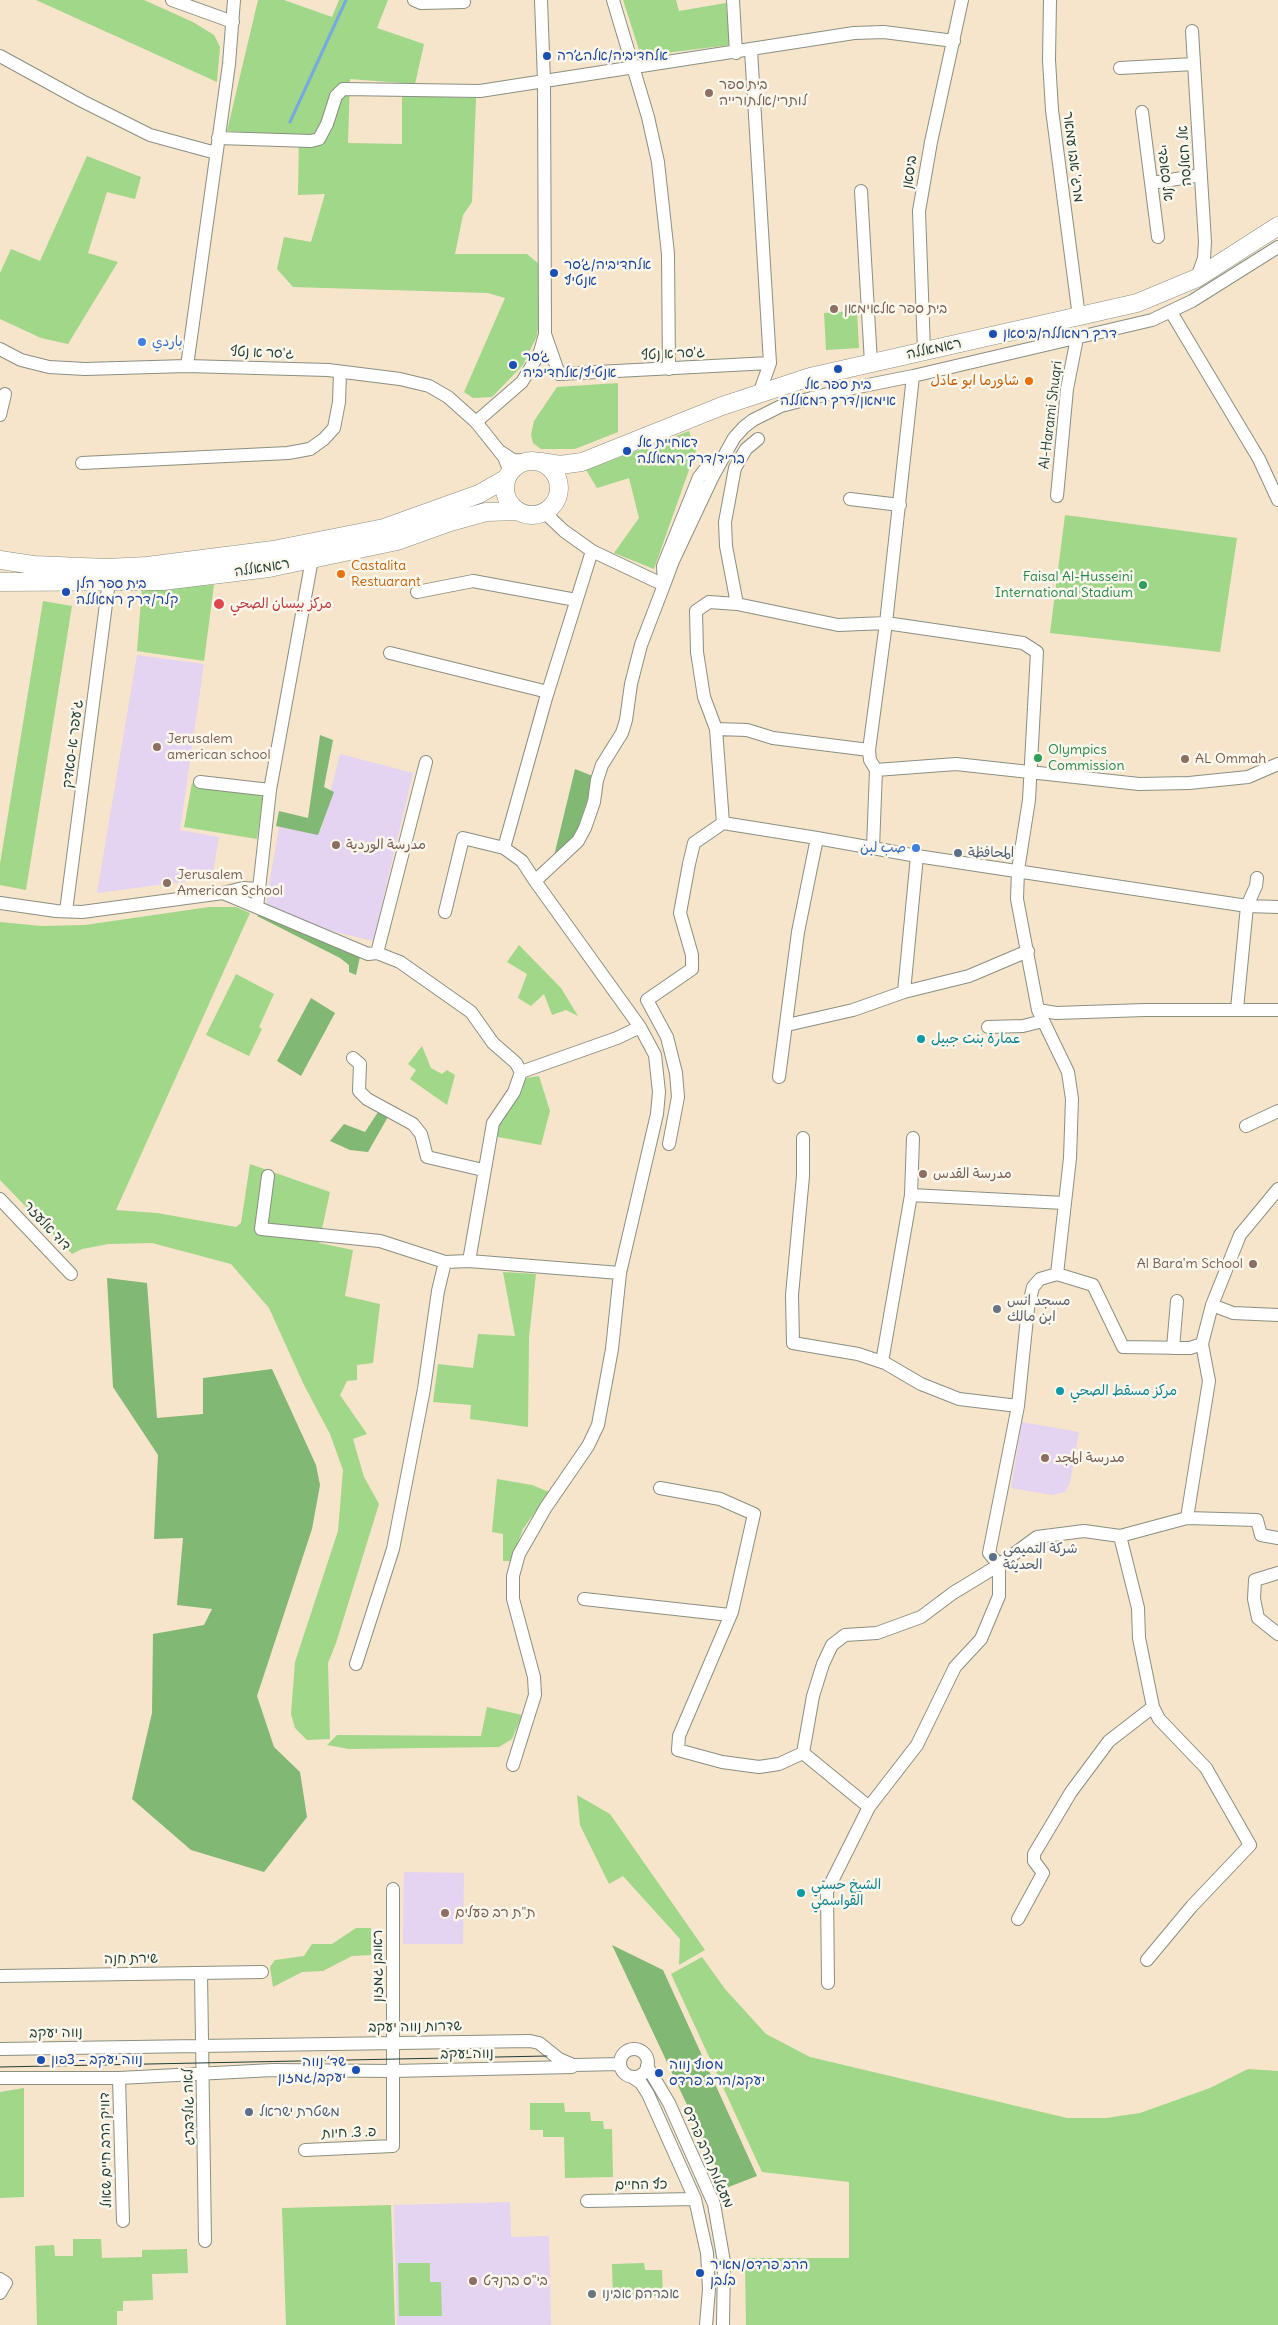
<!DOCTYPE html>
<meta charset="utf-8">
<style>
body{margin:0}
canvas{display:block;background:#f6e4cb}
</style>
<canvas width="1278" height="2325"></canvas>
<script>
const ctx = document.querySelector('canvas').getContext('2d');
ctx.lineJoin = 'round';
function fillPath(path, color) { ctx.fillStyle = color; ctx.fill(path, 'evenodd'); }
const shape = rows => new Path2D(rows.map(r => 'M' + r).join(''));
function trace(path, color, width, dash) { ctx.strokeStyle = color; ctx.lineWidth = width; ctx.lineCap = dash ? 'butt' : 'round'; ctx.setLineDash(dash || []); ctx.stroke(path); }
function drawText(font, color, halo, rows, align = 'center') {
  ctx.font = font + ' Delius,"Playpen Sans Arabic","Playpen Sans Hebrew",sans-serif'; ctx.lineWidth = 5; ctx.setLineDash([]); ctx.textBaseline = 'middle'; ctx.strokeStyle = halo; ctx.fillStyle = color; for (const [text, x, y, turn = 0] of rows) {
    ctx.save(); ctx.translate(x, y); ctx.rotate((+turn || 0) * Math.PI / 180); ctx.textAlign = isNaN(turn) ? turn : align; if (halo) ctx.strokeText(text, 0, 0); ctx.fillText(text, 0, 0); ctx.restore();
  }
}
fillPath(shape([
 [137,655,204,664,180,830,219,837,212,878,97,893],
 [340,754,413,773,373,941,264,915,280,821,321,830],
 [1022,1422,1079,1432,1070,1483,1065,1492,1052,1495,1011,1488],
 [404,1872,464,1873,463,1944,403,1944],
 [510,2202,511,2237,549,2236,551,2325,397,2325,394,2205]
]), '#e4d3f1');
fillPath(shape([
 [36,0,144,0,193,22,214,35,220,47,217,82],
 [258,0,284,0,332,17,339,0,388,0,377,28,424,44,415,84,350,79,348,143,402,144,402,96,476,98,472,202,463,215,455,254,527,254,539,264,541,304,537,336,523,365,492,397,473,398,464,392,505,298,488,293,293,287,277,269,284,237,311,242,325,194,298,195,299,135,227,131],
 [623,0,676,0,679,11,726,3,730,45,641,56],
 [87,156,141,177,135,199,107,192,88,253,118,262,68,344,41,338,0,319,0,273,11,249,40,261],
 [857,311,859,348,826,350,824,313],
 [618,383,618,432,575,449,541,449,533,443,531,435,534,421,557,387],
 [689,431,696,450,654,569,614,553,639,518,629,478,597,488,586,470],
 [1065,515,1237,538,1220,652,1050,633],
 [214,585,204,661,137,651,142,588],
 [43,601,72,606,26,890,0,885,0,864],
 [192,783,263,796,257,839,184,827],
 [209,907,236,907,250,913,116,1210,157,1213,236,1227,241,1223,250,1164,330,1192,319,1243,353,1250,345,1296,380,1304,373,1363,357,1365,357,1380,347,1381,340,1395,367,1434,353,1439,364,1477,379,1504,336,1643,328,1663,330,1739,307,1740,295,1728,291,1714,295,1662,338,1531,343,1470,330,1434,304,1385,269,1308,231,1264,152,1243,109,1244,82,1249,72,1254,0,1180,0,922,41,926,85,925],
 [519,945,561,988,578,1016,566,1010,552,1015,544,994,531,1006,518,998,527,974,507,962],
 [236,974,274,994,259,1027,262,1029,249,1056,206,1035],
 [422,1046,431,1068,442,1074,447,1070,455,1075,447,1105,410,1079,416,1070,408,1064],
 [539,1076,550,1111,541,1145,493,1136,526,1078],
 [503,1272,536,1274,529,1337,528,1427,470,1419,471,1405,433,1402,438,1364,473,1368,478,1334,515,1336],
 [497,1479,532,1485,549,1492,523,1529,511,1561,503,1561,503,1534,492,1532],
 [487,1707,522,1715,512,1739,499,1747,349,1749,327,1745,337,1735,481,1736],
 [577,1795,610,1814,705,1950,679,1965,680,1939,623,1876,609,1884,580,1825],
 [356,1928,371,1928,371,1955,352,1956,323,1971,302,1972,273,1987,270,1967,275,1960,304,1956,312,1944,332,1944],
 [702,1957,725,1989,766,2034,810,2057,1067,2118,1106,2118,1140,2113,1210,2088,1248,2069,1278,2071,1278,2325,746,2325,745,2258,849,2258,849,2182,762,2172,671,1974],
 [24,2088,24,2197,0,2198,0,2092],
 [530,2103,564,2103,565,2112,590,2112,591,2121,603,2121,604,2129,612,2129,613,2177,565,2178,564,2137,543,2137,543,2130,530,2130],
 [391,2205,395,2325,286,2325,282,2208],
 [73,2239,101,2239,102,2258,142,2257,142,2250,187,2249,188,2273,152,2274,153,2300,123,2301,123,2311,117,2311,117,2325,37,2325,35,2246,54,2245,55,2256,73,2256],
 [398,2263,430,2263,430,2282,441,2282,442,2316,399,2316],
 [644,2263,645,2270,662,2270,663,2296,613,2297,612,2264]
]), '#a0d788');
fillPath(shape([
 [320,735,333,740,324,787,334,792,318,835,276,826,279,811,308,818],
 [575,769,595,777,576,834,554,856],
 [262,912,360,957,356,975,349,972,349,965,340,958,257,916],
 [311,998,335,1013,301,1076,277,1061],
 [380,1109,389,1115,368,1152,350,1150,330,1141,344,1124,365,1132],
 [107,1278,147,1283,157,1418,203,1414,203,1378,272,1369,316,1465,320,1485,312,1529,257,1696,274,1747,300,1772,307,1817,264,1872,191,1850,132,1799,152,1713,153,1634,204,1625,212,1609,177,1605,183,1538,154,1539,158,1455,113,1387],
 [612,1945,663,1970,757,2176,726,2188]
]), '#80b874');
trace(shape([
 [290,122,346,0]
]), '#76a9e2', 3);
const minor = shape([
 [172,0,233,22],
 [414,0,421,3,464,2],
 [613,0,648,117,658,162,668,254,669,369],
 [733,0,736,53],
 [1050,0,1049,60,1052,110,1079,317],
 [1192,31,1205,242,1204,258,1197,278],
 [751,50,770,363,759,394],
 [0,56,82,101,150,135,216,153],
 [1120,68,1194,64],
 [1142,112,1158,237],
 [218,138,311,141,319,139,327,124,336,96,343,89,480,91,854,33,884,32,954,41],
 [1152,183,1201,175],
 [861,191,871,363],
 [1171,312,1259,459,1278,500],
 [545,334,559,374,770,363],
 [0,349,21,360,49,367,85,369,187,366,328,370,400,379,429,386,448,397,476,422,504,457,510,472],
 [924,351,919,211,931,142,962,0],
 [187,366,229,64,234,0],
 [0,415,5,394],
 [476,422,522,382,540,352,545,334,544,81,541,0],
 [501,452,513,460,532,461],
 [82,463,288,453,310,449,324,439,334,428,339,402,340,372],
 [713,476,734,438,744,427,753,420,781,406,843,390,913,376,1152,320,1192,301,1278,247],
 [1057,496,1067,389,1077,338],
 [850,499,900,505],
 [544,512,564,531,592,551,664,585],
 [417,592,473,581,576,600],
 [737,604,726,546,725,522,735,468,746,449,758,439],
 [390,653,548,692],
 [716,729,747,730,773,738,869,750],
 [876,770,956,764,1139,784,1189,783,1248,777,1278,764],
 [200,782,270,790],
 [723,823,716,729,704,697,697,652,696,611,709,602,737,604,838,625,886,623,1023,643,1037,652,1029,800,1018,870,1017,899,1038,1010,1056,1013,1145,1010,1278,1010],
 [873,848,876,770,870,760,869,750,886,623,913,376],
 [917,856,1247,906,1278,907],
 [535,881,522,861,504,848,546,698,592,551],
 [223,893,368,954,377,953,400,962,471,1012,493,1043,516,1063,521,1072],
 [0,903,56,911,82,912,223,893,243,888,258,889],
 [257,907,270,790,312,559],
 [66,911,109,581],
 [445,912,463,838,504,848],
 [377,953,426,762],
 [904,992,969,976,1028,951],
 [1237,1009,1247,906,1256,886,1257,878],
 [787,1025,853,1010,904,992,917,856,817,838],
 [988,1027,1023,1026,1043,1021],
 [353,1058,360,1064,359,1091,367,1099,413,1124,421,1134,427,1157,483,1170],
 [1246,1126,1278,1111],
 [803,1138,803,1176,792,1295,793,1343,858,1354,885,1363,921,1384,959,1399,1018,1406],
 [669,1144,678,1097,676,1073,667,1037,647,1000,692,969,692,955,680,913,689,864,694,843,723,823,817,838,798,932,779,1077],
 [268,1176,261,1229,380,1241,445,1262],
 [911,1195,1064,1203],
 [0,1199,71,1274],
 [469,1261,620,1273],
 [1057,1274,1093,1285,1123,1347,1190,1348,1202,1344],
 [1212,1305,1233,1313,1278,1315],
 [1173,1348,1177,1301],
 [882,1362,911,1195,913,1138],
 [660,1488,720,1499,754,1514,732,1612,679,1736,678,1750,722,1762,759,1767,779,1764,803,1753],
 [1187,1518,1209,1381,1202,1344,1212,1305,1240,1235,1278,1189],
 [1120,1536,1138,1608,1139,1638,1153,1707,1159,1719,1206,1768,1250,1845,1192,1906,1147,1960],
 [1278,1573,1255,1580,1254,1599,1258,1618,1278,1634],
 [584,1599,730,1615],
 [356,1664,393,1549,424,1389,438,1291,445,1262,469,1261,493,1123,514,1092,521,1072,617,1038,640,1027],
 [513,1765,535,1695,534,1677,513,1599,513,1576,519,1554,546,1507,588,1446,598,1425,612,1349,620,1273,657,1114,659,1092,655,1055,640,1027,535,881,578,841,585,828,594,802,597,780,602,765,622,733,626,720,631,684,641,645,664,585,673,561,713,476,713,471,707,467,699,477,663,566,664,585],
 [869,1807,803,1753,813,1696,823,1664,832,1645,845,1635,877,1633,921,1617,953,1593,999,1565,1037,1537,1084,1531,1120,1536,1187,1518,1257,1520,1261,1535,1278,1538],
 [1018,1919,1043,1873,1034,1861,1034,1854,1071,1792,1109,1741,1153,1707],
 [201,1973,205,2241],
 [0,1976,262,1972],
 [828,1983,827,1891,869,1807,917,1745,955,1667,981,1639,999,1596,999,1565,989,1553,1018,1406,1028,1308,1033,1287,1040,1279,1057,1274,1070,1158,1072,1099,1068,1072,1038,1010],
 [0,2049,530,2041,539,2043,559,2059,573,2065,620,2064],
 '620 2063a14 14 0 1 1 28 0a14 14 0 1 1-28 0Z',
 [647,2066,669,2103,714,2204,724,2262,723,2325],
 [632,2077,641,2083,648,2094,695,2199,707,2253,709,2289,706,2325],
 [0,2078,119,2078,273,2070,393,2071,572,2067],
 [119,2078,123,2221],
 [305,2150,393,2146,393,1889],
 [587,2201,695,2199],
 [0,2279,6,2283,0,2293]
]);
const highway = shape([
 '505 488a27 27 0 1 1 54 0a27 27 0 1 1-54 0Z',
 [541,462,560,465,582,462,722,406,810,377,1137,303,1197,278,1278,226],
 [0,560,33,565,107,568,147,566,273,550,384,528,479,494,507,478],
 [0,582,163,581,269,568,397,541,450,522,486,512,518,511]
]);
trace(minor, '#8a9080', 14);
trace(highway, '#8a9080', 19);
trace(minor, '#fff', 12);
trace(highway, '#fff', 18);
trace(shape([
 [0,2067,547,2056]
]), '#1f3d34', 1);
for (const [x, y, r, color] of [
 [547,56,5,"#1a4fb4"],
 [709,93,5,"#8d6e63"],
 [554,273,5,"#1a4fb4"],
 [834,309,5,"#8d6e63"],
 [993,334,5,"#1a4fb4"],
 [142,342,5,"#3f7fe0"],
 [513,365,5,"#1a4fb4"],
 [838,369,5,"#1a4fb4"],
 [1029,381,5,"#e8710a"],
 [627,451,5,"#1a4fb4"],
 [341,574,5,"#e8710a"],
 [1143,585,5,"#2e9e5b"],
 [66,592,5,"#1a4fb4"],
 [219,604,6,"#e0444e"],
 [157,747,5,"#8d6e63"],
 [1038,758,5,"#2e9e5b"],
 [1185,759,5,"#8d6e63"],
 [336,845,5,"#8d6e63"],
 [916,848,5,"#3f7fe0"],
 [958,853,5,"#5c6f8a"],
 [167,883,5,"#8d6e63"],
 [921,1039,5,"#0f9aa8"],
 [923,1174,5,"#8d6e63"],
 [1253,1264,5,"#8d6e63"],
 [997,1309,5,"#6b7280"],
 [1060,1391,5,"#0f9aa8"],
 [1045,1458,5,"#8d6e63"],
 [993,1557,5,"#5c6f8a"],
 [801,1893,5,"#0f9aa8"],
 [445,1913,5,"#8d6e63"],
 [41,2060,5,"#1a4fb4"],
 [356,2070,5,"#1a4fb4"],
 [659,2073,5,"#1a4fb4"],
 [249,2112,5,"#5c6f8a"],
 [700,2273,5,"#1a4fb4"],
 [473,2281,5,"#8d6e63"],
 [592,2294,5,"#6b7280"]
]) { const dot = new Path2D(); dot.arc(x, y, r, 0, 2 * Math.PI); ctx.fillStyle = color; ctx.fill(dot); trace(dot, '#fbf7ec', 2); }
drawText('14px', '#164399', '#fbf7ec', [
 ["אלחדיביה/אלהג׳רה",557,56],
 ["אלחדיביה/ג׳סר",564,265],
 ["אנטיף",564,281],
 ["דרך רמאללה/ביסאן",1003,334],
 ["ג׳סר",523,357],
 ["אנטיף/אלחדיביה",523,373],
 ["בית ספר אל",838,385,"center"],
 ["אימאן/דרך רמאללה",838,401,"center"],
 ["דאחיית אל",637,443],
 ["בריד/דרך רמאללה",637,459],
 ["בית ספר הלן",76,584],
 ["קלר/דרך רמאללה",76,600],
 ["נווה יעקב – צפון",51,2060],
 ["שד׳ נווה",346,2062,"right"],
 ["יעקב/גמזון",346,2078,"right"],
 ["מסוף נווה",669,2065],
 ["יעקב/הרב פרדס",669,2081],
 ["הרב פרדס/מאיר",710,2265],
 ["בלבן",710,2281]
], 'left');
drawText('14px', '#785e54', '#fbf7ec', [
 ["בית ספר",719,85],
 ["לותרי/אלתורייה",719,101],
 ["בית ספר אלאימאן",844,309],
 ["Jerusalem",167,739],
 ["american school",167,755],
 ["AL Ommah",1195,759],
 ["مدرسة الوردية",346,845],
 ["Jerusalem",177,875],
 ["American School",177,891],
 ["مدرسة القدس",933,1174],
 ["Al Bara'm School",1243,1264,"right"],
 ["مدرسة المجد",1055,1458],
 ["ת\"ת רב פעלים",455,1913],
 ["בי\"ס ברנדט",483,2281]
], 'left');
drawText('14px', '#1f3d34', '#fbf7ec', [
 ["אל חאלסה",1185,156,-94],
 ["מרג' אבו עמאר",1073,157,83],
 ["ביסאן",910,172,-81],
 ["אל סאפדי",1165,173,83],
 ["ראמאללה",934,349,-12],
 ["ג'סר א נטף",262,353,2],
 ["ג'סר א נטף",673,354,-3],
 ["Al-Harami Shuqri",1051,415,-83],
 ["ראמאללה",262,568,-9],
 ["ג'עפר א-סאדק",73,744,-83],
 ["דוד אלעזר",47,1226,47],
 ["שירת חנה",131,1959,-1],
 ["ראובן גמזון",378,1966,-90],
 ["שדרות נווה יעקב",415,2027,-1],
 ["נווה יעקב",56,2033,-1],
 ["נווה יעקב",467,2054,-1],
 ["לאה גולדברג",189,2107,-91],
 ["פ. צ. חיות",349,2133,-2],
 ["דוויק הרב חיים שאול",106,2150,-91],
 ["מעגלות הרב פרדס",708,2157,67],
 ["כף החיים",641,2185,-1]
]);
drawText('14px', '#366cbe', '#fbf7ec', [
 ["باردي",152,342],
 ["صب لبن",906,848,"right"]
], 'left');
drawText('14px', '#c56008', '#fbf7ec', [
 ["شاورما ابو عادل",1019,381],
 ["Castalita",351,566,"left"],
 ["Restuarant",351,582,"left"]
], 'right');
drawText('14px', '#27864d', '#fbf7ec', [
 ["Faisal Al-Husseini",1133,577],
 ["International Stadium",1133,593],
 ["Olympics",1048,750,"left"],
 ["Commission",1048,766,"left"]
], 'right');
drawText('14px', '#be3a42', '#fbf7ec', [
 ["مركز بيسان الصحي",230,604]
], 'left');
drawText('14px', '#4e5e75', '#fbf7ec', [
 ["المحافظة",968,853],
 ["شركة التميمي",1003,1549],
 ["الحديثة",1003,1565],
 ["משטרת ישראל",259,2112]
], 'left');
drawText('14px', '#0d838f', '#fbf7ec', [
 ["عمارة بنت جبيل",931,1039],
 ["مركز مسقط الصحي",1070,1391],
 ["الشيخ حسني",811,1885],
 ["القواسمي",811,1901]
], 'left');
drawText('14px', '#5b616d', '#fbf7ec', [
 ["مسجد انس",1007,1301],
 ["ابن مالك",1007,1317],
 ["אברהם אבינו",602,2294]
], 'left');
</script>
